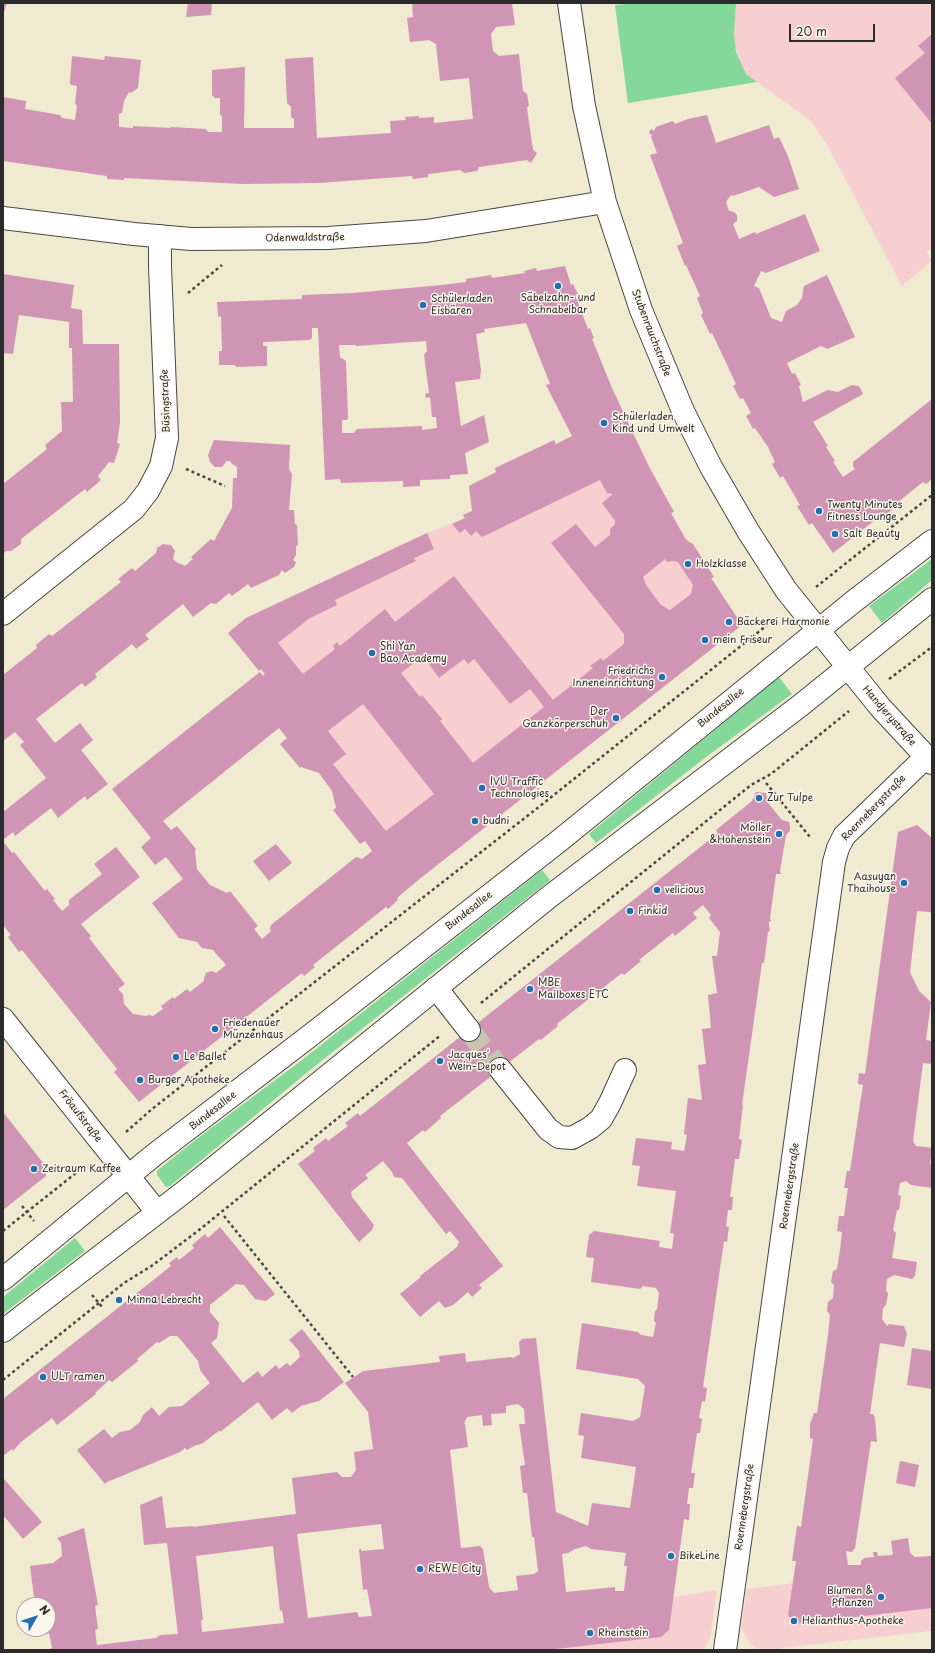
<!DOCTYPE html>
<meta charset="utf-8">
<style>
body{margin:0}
#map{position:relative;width:935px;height:1653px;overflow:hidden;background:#efead0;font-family:"Playpen Sans",sans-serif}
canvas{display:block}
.frame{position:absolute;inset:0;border:4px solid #2b2b2b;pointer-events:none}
.north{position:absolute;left:16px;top:1597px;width:40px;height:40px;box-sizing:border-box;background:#fbf7ec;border:1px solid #a8a59f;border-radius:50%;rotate:51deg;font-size:11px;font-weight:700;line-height:16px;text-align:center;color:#2b2b2b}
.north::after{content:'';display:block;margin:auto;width:14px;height:18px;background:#1f6fb2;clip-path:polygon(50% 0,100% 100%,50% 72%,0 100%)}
.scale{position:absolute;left:789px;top:24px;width:86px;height:18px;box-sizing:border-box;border:2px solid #2b2b2b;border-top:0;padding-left:5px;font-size:12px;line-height:14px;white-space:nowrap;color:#2b2b2b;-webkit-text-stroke:3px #fbf7ec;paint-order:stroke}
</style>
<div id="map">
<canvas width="935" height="1653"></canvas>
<div class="frame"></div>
<div class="north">N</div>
<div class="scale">20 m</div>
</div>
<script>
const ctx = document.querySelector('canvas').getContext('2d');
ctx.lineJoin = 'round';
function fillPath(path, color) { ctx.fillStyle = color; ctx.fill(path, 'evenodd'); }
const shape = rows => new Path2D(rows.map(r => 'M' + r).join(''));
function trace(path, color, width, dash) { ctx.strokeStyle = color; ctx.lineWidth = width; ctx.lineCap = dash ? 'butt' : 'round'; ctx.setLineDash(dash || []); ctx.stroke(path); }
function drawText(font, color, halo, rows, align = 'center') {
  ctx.font = font + ' "Playpen Sans",sans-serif'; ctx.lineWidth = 3; ctx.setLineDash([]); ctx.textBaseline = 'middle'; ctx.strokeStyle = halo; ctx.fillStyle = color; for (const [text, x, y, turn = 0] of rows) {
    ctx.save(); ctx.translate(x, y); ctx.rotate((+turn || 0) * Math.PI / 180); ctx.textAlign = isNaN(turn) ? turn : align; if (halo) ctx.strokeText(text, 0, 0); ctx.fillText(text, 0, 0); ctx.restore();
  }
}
fillPath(shape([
 [736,3,932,3,932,248,927,252,932,261,902,286,826,143,811,121,746,74,736,52,734,36],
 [633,434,674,512,671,513,685,538,689,542,693,544,714,577,711,579,742,625,422,877,263,676,264,674,261,670,259,671,228,633,246,618,427,533,465,518,463,515],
 [932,1566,932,1631,765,1650,757,1648,750,1644,742,1630,742,1622,747,1589],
 [717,1590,710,1639,703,1650,252,1650,674,1597]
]), '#f7cfd0');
fillPath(shape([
 [639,3,736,3,734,36,736,52,746,74,757,82,628,103,615,5],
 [932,559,932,580,882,623,869,606],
 [779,677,792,694,706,757,596,843,589,834],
 [542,870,550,880,310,1070,170,1186,166,1187,157,1175,157,1171,163,1166,198,1138,302,1060],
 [75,1238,85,1251,3,1314,3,1297]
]), '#84d89a');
fillPath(shape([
 [3,3,7,3,3,15],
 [188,3,212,3,211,15,186,17],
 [412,3,512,3,515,25,496,27,491,34,493,51,499,56,519,54,523,91,527,94,529,105,527,108,533,150,537,153,531,163,527,160,479,167,477,171,464,173,460,170,428,174,428,177,413,179,412,176,319,183,243,184,124,178,124,180,107,179,107,176,3,161,3,97,26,101,25,109,60,115,62,118,75,120,77,106,75,103,77,86,71,85,70,83,72,56,104,60,105,56,141,60,138,88,131,93,129,92,124,101,122,113,119,114,119,127,133,128,133,126,171,128,171,127,206,129,208,132,222,132,222,117,220,114,220,98,215,98,212,95,212,70,245,67,244,128,294,128,294,119,291,117,291,107,287,103,285,59,313,57,317,138,391,133,390,121,406,120,405,117,419,116,419,118,434,117,434,123,473,119,469,78,440,81,436,44,429,40,410,42,407,18,413,17],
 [932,34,932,124,895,78,925,53,918,46],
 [707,115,716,143,769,125,774,139,779,137,788,156,799,189,774,197,759,187,733,196,731,195,726,202,729,211,734,212,737,215,737,221,733,224,739,239,755,232,756,234,805,214,820,251,766,273,761,271,754,286,759,288,771,318,782,322,786,311,797,305,802,298,804,286,827,275,855,337,827,349,821,346,787,363,792,374,795,373,801,385,799,386,803,402,828,390,838,392,852,385,859,386,863,394,813,422,828,446,826,447,835,461,833,462,843,477,855,469,853,466,853,462,932,399,932,479,926,484,923,482,892,507,893,509,876,522,875,520,833,553,812,523,809,525,797,506,800,505,783,476,780,478,772,464,775,462,768,447,755,428,753,429,746,416,751,413,743,398,740,399,733,386,736,384,712,333,710,334,701,315,703,313,697,298,700,296,686,265,685,266,677,246,683,243,650,155,657,153,651,137,652,135,649,133,651,129,654,131,656,127,673,121,675,124,688,119],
 [565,266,571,285,573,284,578,294,575,295,588,329,590,328,594,338,592,339,612,388,649,467,674,512,671,513,685,538,689,542,693,544,714,577,711,578,742,625,422,877,397,898,398,900,388,909,386,907,313,965,315,967,304,976,302,973,139,1102,114,1072,117,1069,22,950,19,952,8,937,11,935,3,925,3,841,12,853,14,852,45,891,47,889,55,899,53,900,62,911,69,905,69,900,102,874,94,864,116,847,140,877,81,924,91,936,89,938,125,984,118,989,123,994,124,1004,133,1014,146,1016,149,1015,153,1016,163,1009,161,1006,173,997,174,999,187,989,190,992,204,981,204,978,206,973,212,971,216,973,226,965,213,950,202,948,197,942,179,938,152,903,183,879,166,857,155,865,141,847,151,838,112,789,260,672,263,676,265,674,261,669,259,671,228,633,246,618,427,533,434,549,414,558,416,561,335,600,337,605,310,618,278,643,303,674,335,649,333,646,337,642,340,646,385,609,395,622,454,576,553,700,593,668,590,666,601,658,603,661,624,644,624,634,551,543,576,524,595,547,610,535,610,529,615,524,615,521,602,503,613,494,607,493,600,480,482,537,476,531,471,536,465,529,460,533,452,524,465,518,463,515,472,511,469,486,496,472,495,468,554,440,556,444,572,436,546,385,550,384,526,323,484,329,485,332,476,334,481,370,480,379,455,382,461,426,484,415,489,442,465,453,468,474,450,475,450,479,420,480,420,486,403,487,403,481,341,483,340,479,325,480,318,328,312,328,312,338,310,340,263,342,263,346,267,346,267,366,236,367,235,365,219,365,219,351,222,351,221,316,218,317,217,302,302,299,302,295,353,293,442,285,466,282,466,279,491,275,492,278,525,273,524,271,536,268,537,271],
 [426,341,427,351,424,355,429,393,425,394,426,398,430,397,432,417,436,417,437,428,422,430,422,426,357,429,354,433,342,433,342,420,347,420,348,418,346,361,340,357,339,345,356,345,356,346],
 [665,559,667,562,673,561,678,562,693,585,691,594,670,610,661,605,646,585,643,577],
 [423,656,439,678,464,659,468,664,474,659,510,704,530,689,544,707,473,763,440,721,442,719,422,695,420,697,401,673],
 [363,704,434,794,386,831,333,764,346,754,328,731],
 [279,728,287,738,280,744,300,768,301,767,319,773,332,791,336,808,333,810,360,844,365,841,372,851,362,859,356,857,271,925,270,928,271,931,262,939,254,929,258,926,230,891,227,893,210,885,197,869,195,851,196,849,177,826,171,830,163,821],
 [3,274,74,285,71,308,82,310,83,344,119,344,120,423,117,443,120,444,114,463,109,462,98,476,101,480,87,492,85,489,21,539,21,544,11,551,6,551,3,554,3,484,47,449,45,445,62,431,61,402,73,402,72,348,69,348,69,322,19,315,13,354,3,353],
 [214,440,290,445,289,469,292,474,289,510,294,510,295,524,297,525,298,545,296,546,296,555,293,560,296,562,294,567,285,573,282,570,279,575,251,588,248,584,232,596,229,593,216,604,211,603,193,617,183,604,145,635,149,639,136,649,132,644,95,674,97,677,85,687,82,683,36,719,55,743,80,723,93,740,81,750,108,784,87,800,85,796,58,818,51,808,15,836,13,832,3,840,3,812,46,778,20,745,24,742,15,732,3,741,3,675,37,648,36,645,49,634,52,636,121,582,118,579,132,568,135,571,156,553,157,548,163,544,171,545,175,551,173,559,176,562,185,566,193,559,191,557,211,539,214,541,232,508,233,478,237,478,237,467,232,464,230,461,227,461,222,467,215,467,210,462,208,455],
 [756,792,766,793,768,803,782,820,789,822,790,828,790,831,786,835,780,871,781,874,776,874,770,918,771,921,769,922,769,927,770,928,769,932,768,932,764,963,762,963,742,1105,743,1105,739,1139,742,1140,739,1159,735,1159,730,1197,733,1197,732,1210,728,1210,726,1226,729,1227,727,1242,724,1241,703,1387,707,1388,705,1402,702,1401,699,1418,702,1419,700,1433,697,1433,691,1473,695,1473,693,1488,689,1488,687,1504,690,1504,689,1520,684,1519,669,1630,661,1637,547,1650,47,1650,52,1648,49,1633,42,1635,41,1629,48,1629,48,1605,35,1605,30,1566,53,1563,62,1556,61,1543,57,1538,84,1528,98,1605,95,1606,98,1629,95,1630,97,1645,156,1638,160,1635,178,1634,167,1543,144,1545,140,1505,162,1496,166,1528,193,1526,193,1527,296,1514,292,1478,337,1472,342,1477,351,1477,356,1470,354,1452,373,1449,368,1412,345,1383,363,1371,440,1362,439,1356,465,1353,466,1362,511,1357,513,1358,520,1354,519,1342,522,1339,536,1338,556,1512,588,1526,592,1503,630,1508,636,1467,581,1458,584,1436,578,1435,581,1413,633,1421,640,1417,645,1386,638,1379,576,1369,582,1323,638,1332,641,1335,653,1337,656,1323,654,1321,655,1311,657,1309,659,1293,656,1288,643,1286,640,1289,591,1282,594,1258,586,1257,589,1235,594,1231,660,1241,659,1247,672,1249,674,1234,670,1233,676,1191,637,1186,640,1166,632,1165,636,1138,672,1142,671,1149,684,1151,687,1135,684,1134,688,1098,702,1100,698,1065,706,1064,702,1029,711,1028,708,995,717,993,712,956,717,956,720,932,709,918,711,915,703,905,693,913,697,918,675,936,673,933,639,960,641,961,624,975,622,973,586,1001,557,1024,558,1026,541,1040,539,1039,440,1116,441,1118,425,1132,423,1130,407,1143,503,1266,479,1285,482,1288,472,1297,468,1292,453,1305,445,1308,439,1301,420,1317,400,1294,421,1277,420,1276,457,1247,459,1242,450,1231,446,1234,402,1178,394,1177,392,1172,383,1161,365,1175,368,1178,351,1192,352,1197,374,1225,372,1230,359,1242,298,1164,315,1151,313,1148,326,1138,328,1141,348,1126,345,1123,358,1113,360,1116,718,833,716,830,752,801],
 [518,1404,524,1409,525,1424,519,1424,525,1465,520,1466,523,1493,527,1493,532,1537,534,1537,538,1571,534,1574,516,1576,518,1590,494,1593,489,1587,483,1549,480,1546,461,1548,450,1450,468,1447,465,1424,464,1424,467,1417,482,1415,483,1426,492,1425,491,1414,506,1413,506,1406],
 [381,1524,384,1549,361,1551,361,1549,359,1549,363,1590,367,1589,372,1616,359,1617,357,1612,308,1618,297,1534],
 [273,1546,280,1611,282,1610,284,1623,202,1632,201,1620,203,1620,196,1556],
 [586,1546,591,1549,626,1553,624,1566,627,1566,624,1591,615,1591,615,1587,566,1592,562,1554,568,1553,575,1549],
 [917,825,932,838,932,914,930,912,917,911,910,972,919,991,931,1002,926,1040,932,1041,932,1064,923,1063,913,1141,916,1146,932,1148,930,1164,932,1164,932,1188,911,1185,906,1181,900,1183,898,1195,901,1196,899,1210,897,1210,893,1230,896,1233,892,1258,917,1262,915,1276,912,1279,894,1275,887,1279,886,1290,888,1294,886,1305,883,1308,882,1319,887,1326,889,1324,904,1326,907,1334,904,1347,880,1343,870,1414,873,1414,875,1418,877,1442,871,1441,855,1548,852,1552,846,1551,848,1565,861,1565,861,1561,864,1558,874,1557,873,1552,877,1552,878,1556,893,1555,891,1541,908,1538,910,1553,915,1557,932,1556,932,1608,795,1624,788,1615,796,1561,792,1561,797,1526,801,1527,813,1439,810,1438,810,1424,814,1413,817,1413,828,1335,830,1315,827,1311,828,1302,833,1298,834,1285,831,1282,833,1271,837,1269,840,1250,842,1232,837,1231,839,1216,844,1216,848,1188,844,1188,847,1171,850,1171,860,1104,863,1085,858,1084,859,1073,865,1074,898,832],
 [276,844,292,863,269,881,253,861],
 [3,1112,47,1168,46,1176,3,1210],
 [220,1227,275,1294,266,1301,255,1299,244,1285,236,1284,210,1305,210,1312,219,1323,217,1338,211,1343,243,1383,258,1371,262,1377,276,1365,279,1369,287,1363,290,1366,300,1357,299,1351,289,1340,302,1329,344,1382,319,1401,301,1406,292,1413,287,1408,272,1420,258,1402,220,1432,220,1430,203,1443,194,1446,187,1450,185,1448,180,1452,107,1482,105,1484,77,1450,104,1429,112,1438,120,1432,130,1430,140,1422,143,1415,152,1407,159,1416,169,1407,182,1406,210,1383,200,1370,198,1361,181,1340,177,1336,170,1336,159,1343,157,1342,137,1359,138,1361,112,1382,109,1380,95,1393,96,1394,57,1425,52,1418,21,1442,13,1451,12,1449,3,1456,3,1399,171,1266,169,1263,177,1257,179,1260,194,1248,192,1245,205,1234,208,1238],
 [912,1348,932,1351,932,1389,907,1385],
 [900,1461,919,1465,915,1487,896,1483],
 [3,1478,42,1522,23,1539,3,1515]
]), '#d094b5');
trace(shape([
 [469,1030,500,1069]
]), '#c8c4af', 22, [22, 11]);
const minor = shape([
 [569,3,584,106,605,202,641,310,683,411,711,467,748,531,786,590,880,707,932,763],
 [3,218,134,234,191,239,328,238,426,231,605,202],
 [3,614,134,509,148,491,161,466,167,438,160,267,160,236],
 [436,988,469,1030],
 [3,1019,157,1212],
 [500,1069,548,1129,559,1137,572,1138,590,1128,601,1119,610,1103,625,1070],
 [3,1279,154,1155,307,1038,559,841,853,602,932,541],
 [3,1331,184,1192,549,897,801,705,932,599],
 [725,1650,834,862,838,848,844,836,926,757]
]);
trace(minor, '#484844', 24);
trace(shape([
 [188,293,222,265],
 [186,469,225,486],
 [816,587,932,495],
 [889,679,932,647],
 [766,783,810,837],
 [481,1003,751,785,771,774,849,711],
 [126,1132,152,1109,535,810,776,618],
 [22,1206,34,1221],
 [224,1216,353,1377],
 [3,1231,86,1165],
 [92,1295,103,1308],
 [3,1380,124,1283,153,1265,199,1230,441,1035]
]), '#484844', 2.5, [3, 3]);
trace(minor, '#fff', 22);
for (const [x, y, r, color] of [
 [558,286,4,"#1f6fb2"],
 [423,305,4,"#1f6fb2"],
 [604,423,4,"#1f6fb2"],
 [819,511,4,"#1f6fb2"],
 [835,534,4,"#1f6fb2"],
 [688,564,4,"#1f6fb2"],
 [729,622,4,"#1f6fb2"],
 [705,640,4,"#1f6fb2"],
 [372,653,4,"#1f6fb2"],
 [662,677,4,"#1f6fb2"],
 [616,718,4,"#1f6fb2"],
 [482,788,4,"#1f6fb2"],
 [759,798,4,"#1f6fb2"],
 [475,821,4,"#1f6fb2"],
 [779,834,4,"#1f6fb2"],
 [904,883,4,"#1f6fb2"],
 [657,890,4,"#1f6fb2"],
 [630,911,4,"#1f6fb2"],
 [530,989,4,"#1f6fb2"],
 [215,1029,4,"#1f6fb2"],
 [176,1057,4,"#1f6fb2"],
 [440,1061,4,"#1f6fb2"],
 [140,1080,4,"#1f6fb2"],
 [34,1169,4,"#1f6fb2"],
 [119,1300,4,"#1f6fb2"],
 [43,1377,4,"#1f6fb2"],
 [671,1556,4,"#1f6fb2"],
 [420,1569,4,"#1f6fb2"],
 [881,1597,4,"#1f6fb2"],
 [794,1621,4,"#1f6fb2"],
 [590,1633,4,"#1f6fb2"]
]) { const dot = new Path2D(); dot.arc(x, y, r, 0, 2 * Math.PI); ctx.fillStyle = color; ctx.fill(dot); trace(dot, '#fbf7ec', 1.5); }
drawText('10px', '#2b2b2b', '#fbf7ec', [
 ["Odenwaldstraße",305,238,-1],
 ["Stubenrauchstraße",651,333,69],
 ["Büsingstraße",166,401,-92],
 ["Bundesallee",721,708,-39],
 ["Handjerystraße",889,716,49],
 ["Roennebergstraße",874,808,-46],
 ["Bundesallee",469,911,-38],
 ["Bundesallee",213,1111,-38],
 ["Fröaufstraße",80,1116,52],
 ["Roennebergstraße",790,1186,-82],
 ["Roennebergstraße",745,1507,-82]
]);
drawText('10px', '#2b2b2b', '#fbf7ec', [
 ["Säbelzahn- und",558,298,"center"],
 ["Schnabelbar",558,310,"center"],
 ["Schülerladen",431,299],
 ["Eisbären",431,311],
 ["Schülerladen",612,417],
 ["Kind und Umwelt",612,429],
 ["Twenty Minutes",827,505],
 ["Fitness Lounge",827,517],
 ["Salt Beauty",843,534],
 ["Holzklasse",696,564],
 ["Bäckerei Harmonie",737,622],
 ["mein Friseur",713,640],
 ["Shi Yan",380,647],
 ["Bao Academy",380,659],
 ["Friedrichs",654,671,"right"],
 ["Inneneinrichtung",654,683,"right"],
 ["Der",608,712,"right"],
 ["Ganzkörperschuh",608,724,"right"],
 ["IVU Traffic",490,782],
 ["Technologies",490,794],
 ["Zur Tulpe",767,798],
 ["budni",483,821],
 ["Möller",771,828,"right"],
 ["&Hohenstein",771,840,"right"],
 ["Aasuyan",896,877,"right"],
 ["Thaihouse",896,889,"right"],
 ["velicious",665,890],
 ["Finkid",638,911],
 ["MBE",538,983],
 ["Mailboxes ETC",538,995],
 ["Friedenauer",223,1023],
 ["Münzenhaus",223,1035],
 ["Jacques'",448,1055],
 ["Wein-Depot",448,1067],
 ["Le Ballet",184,1057],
 ["Burger Apotheke",148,1080],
 ["Zeitraum Kaffee",42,1169],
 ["Minna Lebrecht",127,1300],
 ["ULT ramen",51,1377],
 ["BikeLine",679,1556],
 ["REWE City",428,1569],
 ["Blumen &",873,1591,"right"],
 ["Pflanzen",873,1603,"right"],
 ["Helianthus-Apotheke",802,1621],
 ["Rheinstein",598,1633]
], 'left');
</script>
